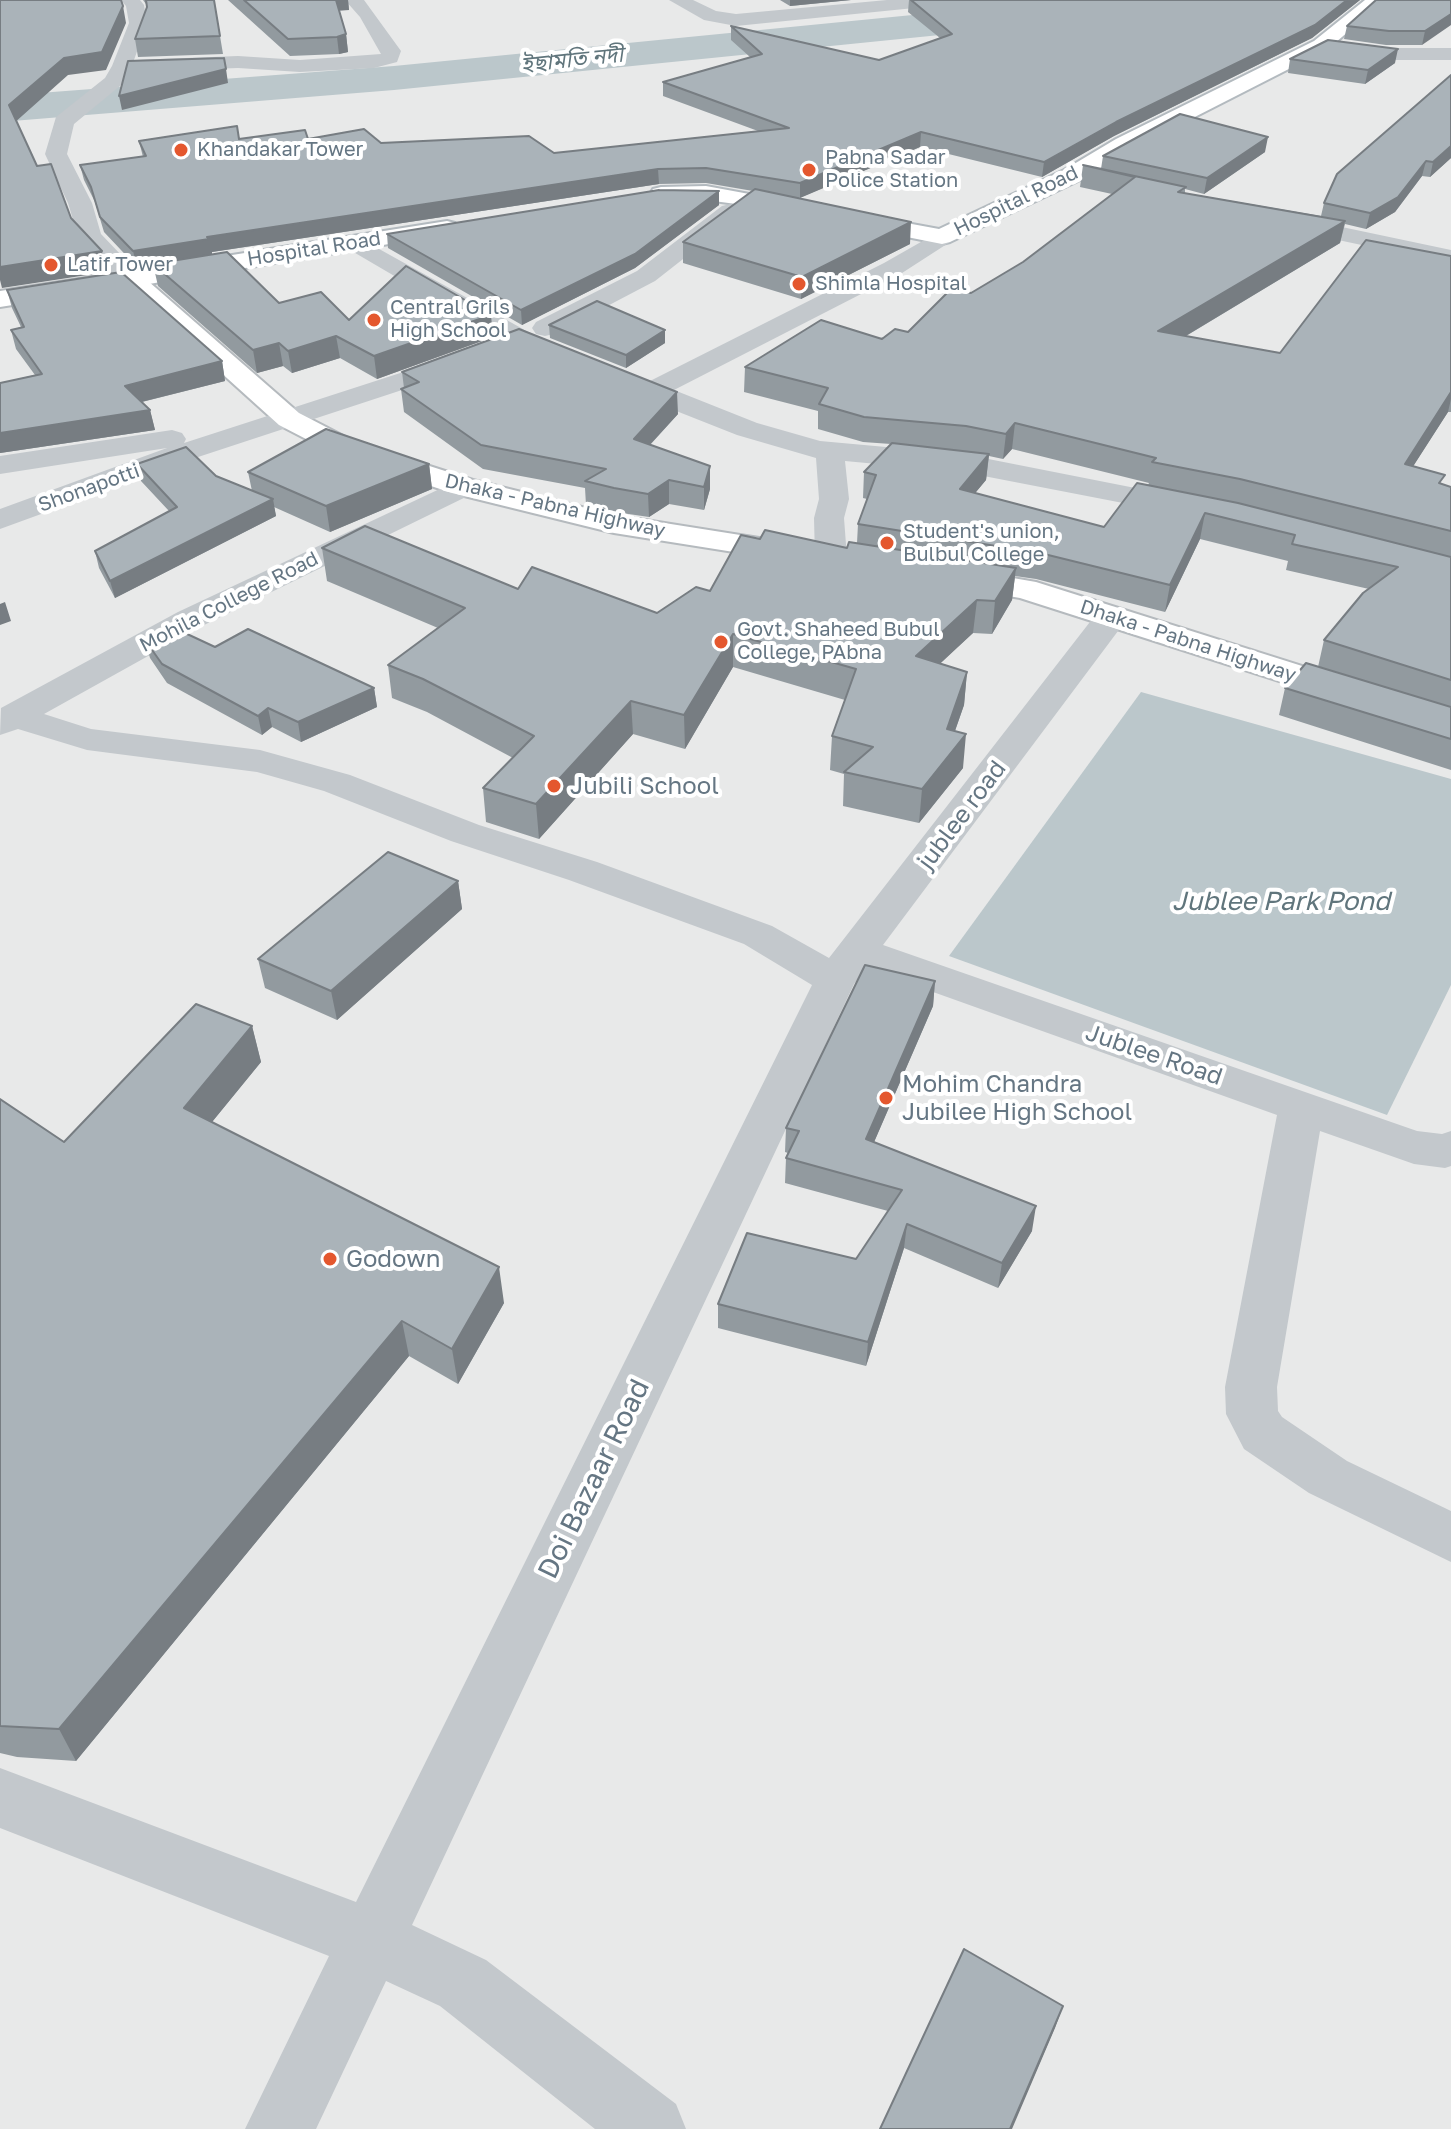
<!DOCTYPE html>
<meta charset="utf-8">
<style>
body{margin:0}
canvas{display:block;background:#fafaf8}
</style>
<canvas width="1451" height="2129"></canvas>
<script>
const ctx = document.querySelector('canvas').getContext('2d');
ctx.lineJoin = 'round';
function fillPath(path, color) { ctx.fillStyle = color; ctx.fill(path, 'evenodd'); }
const shape = rows => new Path2D(rows.map(r => 'M' + r).join(''));
function trace(path, color, width, dash) { ctx.strokeStyle = color; ctx.lineWidth = width; ctx.lineCap = dash ? 'butt' : 'round'; ctx.setLineDash(dash || []); ctx.stroke(path); }
function drawText(font, color, halo, rows, align = 'center') {
  ctx.font = font + ' "Golos Text","Noto Sans Bengali",sans-serif'; ctx.lineWidth = 8; ctx.setLineDash([]); ctx.textBaseline = 'middle'; ctx.strokeStyle = halo; ctx.fillStyle = color; for (const [text, x, y, turn = 0] of rows) {
    ctx.save(); ctx.translate(x, y); ctx.rotate((+turn || 0) * Math.PI / 180); ctx.textAlign = isNaN(turn) ? turn : align; if (halo) ctx.strokeText(text, 0, 0); ctx.fillText(text, 0, 0); ctx.restore();
  }
}
fillPath(shape([
 [0,0,1451,0,1451,2129,0,2129]
]), '#e8e9e9');
fillPath(shape([
 [1141,692,1451,779,1451,985,1387,1115,949,956]
]), '#bbc7cb');
fillPath(shape([
 [1065,0,1161,0,1156,8,1143,11,1059,23,394,90,0,122,0,96,394,66,1065,0]
]), '#bbc7cb');
const secondary = shape([
 [1365,0,1385,0,1328,49,1132,149,1080,180,950,242,942,244,751,206,706,200,661,201,653,199,650,194,653,189,661,187,706,186,939,229,1064,170,1116,139,1314,41,1365,0],
 [447,221,455,223,459,228,455,233,131,287,122,284,118,279,122,274,131,271,447,221]
]);
const primary = shape([
 [131,271,140,274,299,413,355,442,473,480,614,515,797,544,808,546,813,553,808,560,797,562,614,533,452,493,335,454,279,425,126,287,0,307,0,291,131,271],
 [955,568,1036,582,1451,713,1451,736,1020,598,944,585,939,578,944,571,955,568]
]);
trace(secondary, '#b3babf', 4);
trace(primary, '#b5babe', 4);
fillPath(shape([
 [121,0,140,0,144,5,147,23,134,60,238,56,300,60,381,54,360,17,345,0,364,0,401,51,397,62,374,68,300,72,238,68,129,72,120,86,74,124,67,154,92,203,101,234,144,279,140,284,131,287,122,284,78,236,68,203,45,154,56,117,105,78,112,66,129,23,126,6,121,0],
 [669,0,693,0,716,11,736,14,887,0,953,0,944,5,736,26,704,20,669,0],
 [1338,42,1386,48,1451,48,1451,60,1386,60,1331,52,1328,48,1338,42],
 [730,204,738,206,742,211,738,216,655,281,554,334,545,336,536,334,532,328,536,322,637,271,722,206,730,204],
 [1285,215,1451,250,1451,264,1277,227,1273,222,1277,217,1285,215],
 [942,230,950,232,954,237,950,242,902,273,674,390,757,423,820,441,963,454,1196,500,1200,506,1196,512,1185,515,963,472,845,461,849,499,844,518,847,558,842,565,831,568,820,565,815,558,814,518,819,499,816,458,737,435,613,386,609,380,613,374,623,372,650,381,884,263,942,230],
 [354,235,530,333,573,350,576,356,573,362,563,364,512,345,345,247,342,242,345,237,354,235],
 [459,354,469,356,473,362,469,368,192,459,0,529,0,509,167,448,0,474,0,456,172,430,182,433,186,439,184,443,459,354],
 [463,478,474,481,478,487,474,493,202,626,44,714,91,729,260,750,350,775,479,825,597,862,772,926,829,958,1100,609,1112,606,1124,609,1129,616,1124,623,883,945,1417,1131,1442,1134,1451,1131,1451,1166,1445,1168,1414,1164,1320,1131,1277,1387,1278,1411,1282,1417,1347,1461,1451,1511,1451,1562,1309,1493,1244,1449,1226,1414,1225,1387,1277,1115,866,968,854,984,412,1925,486,1960,676,2104,686,2129,595,2129,440,2006,386,1981,316,2129,245,2129,329,1956,0,1828,0,1768,356,1902,812,985,744,944,569,880,451,841,324,791,257,772,87,750,18,729,0,735,1,708,178,612,463,478]
]), '#c3c8cc');
fillPath(secondary, '#fff');
fillPath(primary, '#fff');
fillPath(shape([
 [143,0,214,0,223,54,138,57,135,39,147,7,146,4],
 [228,0,348,0,349,10,339,10,346,34,348,52,339,54,290,56],
 [780,0,851,0,790,6],
 [909,0,1360,0,1312,38,1114,136,1042,177,920,147,799,198,910,244,801,299,683,263,683,242,753,191,706,183,659,184,212,252,212,255,279,303,349,320,493,337,377,379,340,358,292,373,283,366,257,373,158,286,153,264,137,267,104,232,95,202,84,180,80,165,143,157,139,141,239,139,308,139,554,153,758,131,663,96,663,82,750,57,731,40,731,26,879,60,940,38,908,12],
 [1451,0,1422,45,1386,45,1344,39,1347,26],
 [1290,59,1395,63,1365,84,1288,73],
 [1451,75,1451,158,1430,177,1422,176,1395,212,1366,229,1345,224,1340,243,1186,336,1280,353,1451,256,1451,412,1448,412,1413,466,1442,485,1451,487,1451,770,1279,715,1285,688,1318,667,1324,640,1369,589,1286,570,1288,561,1200,539,1165,612,1036,579,1015,576,1012,600,992,634,973,633,940,663,967,672,964,705,955,731,963,768,919,823,843,806,844,774,830,770,832,736,845,700,733,667,685,749,633,734,539,839,486,822,483,788,513,758,427,712,392,698,388,665,438,628,327,581,322,548,518,589,657,613,710,591,760,539,847,548,857,543,858,524,867,499,863,498,864,472,891,444,863,442,818,429,818,411,744,392,745,367,908,332,1023,262,1112,194,1080,187,1083,165,1101,169,1103,156,1265,152,1204,194,1185,189,1185,193,1321,216,1324,203],
 [1012,449,1149,483,1148,485,1104,527,975,493,986,480,989,456,1003,459],
 [719,191,719,205,635,268,522,325,388,248,387,234],
 [7,290,222,361,225,381,142,402,150,410,155,430,0,453,0,383,35,375,16,349,11,330,21,327,12,308],
 [549,325,665,330,665,343,626,368,550,338],
 [402,372,678,414,650,445,710,489,704,510,669,504,649,517,615,512,586,505,585,488,483,469,404,412,401,389,404,388],
 [137,464,216,476,252,491,248,472,429,464,432,489,330,532,274,507,276,516,115,598,99,568,95,551,169,511,141,481],
 [145,640,215,647,374,688,377,707,301,742,272,727,262,735,167,683,150,658],
 [458,881,462,909,337,1020,265,988,258,959],
 [935,981,933,1006,874,1142,1032,1231,998,1288,904,1248,866,1366,718,1328,718,1304,856,1259,888,1211,785,1183,786,1158,788,1153,785,1152,786,1128],
 [252,1026,261,1062,212,1122,504,1303,458,1384,409,1356,76,1761,17,1757,0,1753,0,1099,64,1142]
]), '#929a9f');
fillPath(shape([
 [335,0,348,0,349,10,336,11],
 [790,0,851,0,790,6],
 [1347,0,1360,0,1312,38,1114,136,1042,177,1044,162,1116,122],
 [123,6,126,23,106,70,68,75,13,124,9,105],
 [1451,14,1451,25,1422,45,1425,31],
 [346,34,348,52,339,54,337,37],
 [1398,49,1395,63,1365,84,1368,70],
 [226,69,228,83,122,110,119,96],
 [921,132,920,147,800,198,800,183],
 [1268,137,1265,152,1204,194,1207,178],
 [1451,146,1451,158,1430,177,1433,162],
 [1426,161,1422,176,1395,212,1366,229,1370,213],
 [658,169,659,184,212,252,212,255,137,267,133,251,207,237],
 [719,191,719,205,635,268,522,325,521,310],
 [1345,221,1340,243,1154,355,1158,331],
 [911,222,910,244,801,299,802,277],
 [102,251,107,272,2,288,0,280,0,267],
 [491,315,493,337,377,379,374,356],
 [665,330,665,343,626,368,626,355],
 [336,336,340,358,292,373,288,351],
 [279,343,283,366,257,373,253,350],
 [222,361,225,381,129,405,125,386],
 [677,392,678,414,634,462,634,439],
 [1451,392,1451,399,1448,412,1398,490,1405,464],
 [150,410,155,430,0,453,0,433],
 [1015,423,1012,449,1003,459,1006,434],
 [989,454,986,480,957,515,960,489],
 [429,464,432,489,330,532,326,506],
 [710,466,710,489,704,510,704,487],
 [669,480,669,504,649,517,648,494],
 [273,499,276,516,115,598,110,581],
 [1205,513,1200,539,1165,612,1170,585],
 [1016,568,1012,600,992,634,995,601],
 [977,600,973,633,913,689,916,656],
 [5,602,11,621,0,625,0,604],
 [733,634,733,667,685,749,684,715],
 [967,672,964,705,944,762,966,734,963,768,919,823,922,789,947,729],
 [374,688,377,707,301,742,298,722],
 [631,701,633,734,539,839,536,804],
 [268,708,272,727,262,735,258,716],
 [458,881,462,909,337,1020,331,991],
 [935,981,933,1006,865,1163,866,1139],
 [252,1026,261,1062,194,1144,184,1108],
 [1036,1206,1032,1231,998,1288,1002,1263],
 [907,1224,904,1248,866,1366,868,1342],
 [499,1267,504,1303,458,1384,452,1349],
 [402,1321,409,1356,76,1761,59,1729],
 [1063,2006,1055,2028,1012,2129,1010,2129]
]), '#777d82');
const building = shape([
 [0,0,121,0,123,6,102,52,64,58,9,105,37,166,51,164,71,218,102,251,0,267,0,0],
 [146,0,214,0,220,36,135,39,147,7,146,0],
 [244,0,336,0,346,34,337,37,288,39,244,0],
 [911,0,1347,0,1315,25,1116,122,1044,162,921,132,800,183,706,168,658,169,207,237,209,239,133,251,100,217,91,187,80,165,146,156,139,141,237,126,239,139,305,130,308,139,364,129,381,143,529,136,554,153,789,128,663,82,762,54,731,26,879,60,952,34,911,0],
 [1376,0,1451,0,1451,14,1425,31,1389,31,1347,26,1376,0],
 [1328,40,1398,49,1368,70,1290,59,1328,40],
 [224,58,226,69,119,96,128,61,224,58],
 [1451,75,1451,146,1433,162,1426,161,1398,197,1370,213,1324,203,1337,174,1451,75],
 [1180,114,1268,137,1207,178,1103,156,1180,114],
 [1083,165,1186,187,1178,192,1345,221,1158,331,1280,353,1366,240,1451,256,1451,392,1405,464,1445,475,1439,483,1451,487,1451,531,1240,479,1152,462,1156,458,1015,423,1006,434,966,426,864,417,819,404,828,388,745,367,821,320,882,339,895,329,908,332,951,289,971,293,1023,262,1135,177,1083,165],
 [755,189,911,222,802,277,683,242,755,189],
 [659,190,719,191,635,254,521,310,387,234,659,190],
 [227,252,279,303,321,292,349,320,406,266,491,315,374,356,336,336,288,351,279,343,253,350,153,264,227,252],
 [121,272,222,361,125,386,150,410,0,433,0,383,42,374,11,330,24,327,7,290,121,272],
 [597,301,665,330,626,355,549,325,597,301],
 [519,329,677,392,634,439,710,466,704,487,669,480,648,494,614,488,585,481,606,469,481,445,401,389,419,382,402,372,519,329],
 [326,429,429,464,326,506,248,472,326,429],
 [892,443,989,454,960,489,1104,527,1137,483,1238,503,1451,557,1451,680,1324,640,1363,593,1398,567,1292,544,1295,535,1205,513,1170,585,1040,553,858,524,876,475,864,472,892,443],
 [186,447,216,476,273,499,110,581,95,551,177,507,137,464,186,447],
 [365,526,518,589,532,567,657,613,696,587,710,591,741,535,760,539,765,530,847,548,849,542,1016,568,995,601,977,600,916,656,967,672,947,729,966,734,922,789,844,772,873,747,832,736,856,669,733,634,684,715,631,701,536,804,483,788,534,736,423,679,388,665,465,608,322,548,365,526],
 [170,626,215,647,248,629,374,688,298,722,268,708,258,716,162,664,145,640,170,626],
 [1306,663,1451,707,1451,739,1285,688,1306,663],
 [388,852,458,881,331,991,258,959,388,852],
 [865,965,935,981,866,1139,1036,1206,1002,1263,907,1224,868,1342,718,1304,747,1233,856,1259,902,1190,786,1158,799,1131,786,1128,865,965],
 [196,1004,252,1026,184,1108,499,1267,452,1349,402,1321,59,1729,0,1726,0,1099,64,1142,196,1004],
 [964,1949,1063,2006,1010,2129,880,2129,964,1949]
]);
fillPath(building, '#aab3b9');
trace(building, '#777d82', 2);
for (const [x, y, r, color] of [
 [181,150,8,"#e4572e"],
 [809,170,8,"#e4572e"],
 [51,265,8,"#e4572e"],
 [799,284,8,"#e4572e"],
 [374,320,8,"#e4572e"],
 [887,543,8,"#e4572e"],
 [721,642,8,"#e4572e"],
 [554,786,8,"#e4572e"],
 [886,1098,8,"#e4572e"],
 [330,1259,8,"#e4572e"]
]) { const dot = new Path2D(); dot.arc(x, y, r, 0, 2 * Math.PI); ctx.fillStyle = color; ctx.fill(dot); trace(dot, '#fff', 3); }
drawText('20px', '#657683', '#fff', [
 ["Khandakar Tower",197,150],
 ["Pabna Sadar",825,158],
 ["Police Station",825,181],
 ["Latif Tower",67,265],
 ["Shimla Hospital",815,284],
 ["Central Grils",390,308],
 ["High School",390,331],
 ["Student's union,",903,532],
 ["Bulbul College",903,555],
 ["Govt. Shaheed Bubul",737,630],
 ["College, PAbna",737,653]
], 'left');
drawText('20px', '#657683', '#fff', [
 ["Hospital Road",1016,201,-26],
 ["Hospital Road",314,249,-9],
 ["Shonapotti",89,488,-20],
 ["Dhaka - Pabna Highway",555,506,13],
 ["Mohila College Road",229,602,-27],
 ["Dhaka - Pabna Highway",1188,641,18]
]);
drawText('italic 22px', '#60757c', '#fff', [
 ["ইছামতি নদী",572,60,-6]
]);
drawText('24px', '#657683', '#fff', [
 ["Jubili School",570,786],
 ["Mohim Chandra",902,1084],
 ["Jubilee High School",902,1112],
 ["Godown",346,1259]
], 'left');
drawText('24px', '#657683', '#fff', [
 ["jublee road",962,815,-53],
 ["Jublee Road",1154,1055,19]
]);
drawText('italic 26px', '#60757c', '#fff', [
 ["Jublee Park Pond",1281,902]
]);
drawText('28px', '#657683', '#fff', [
 ["Doi Bazaar Road",594,1479,-64]
]);
</script>
